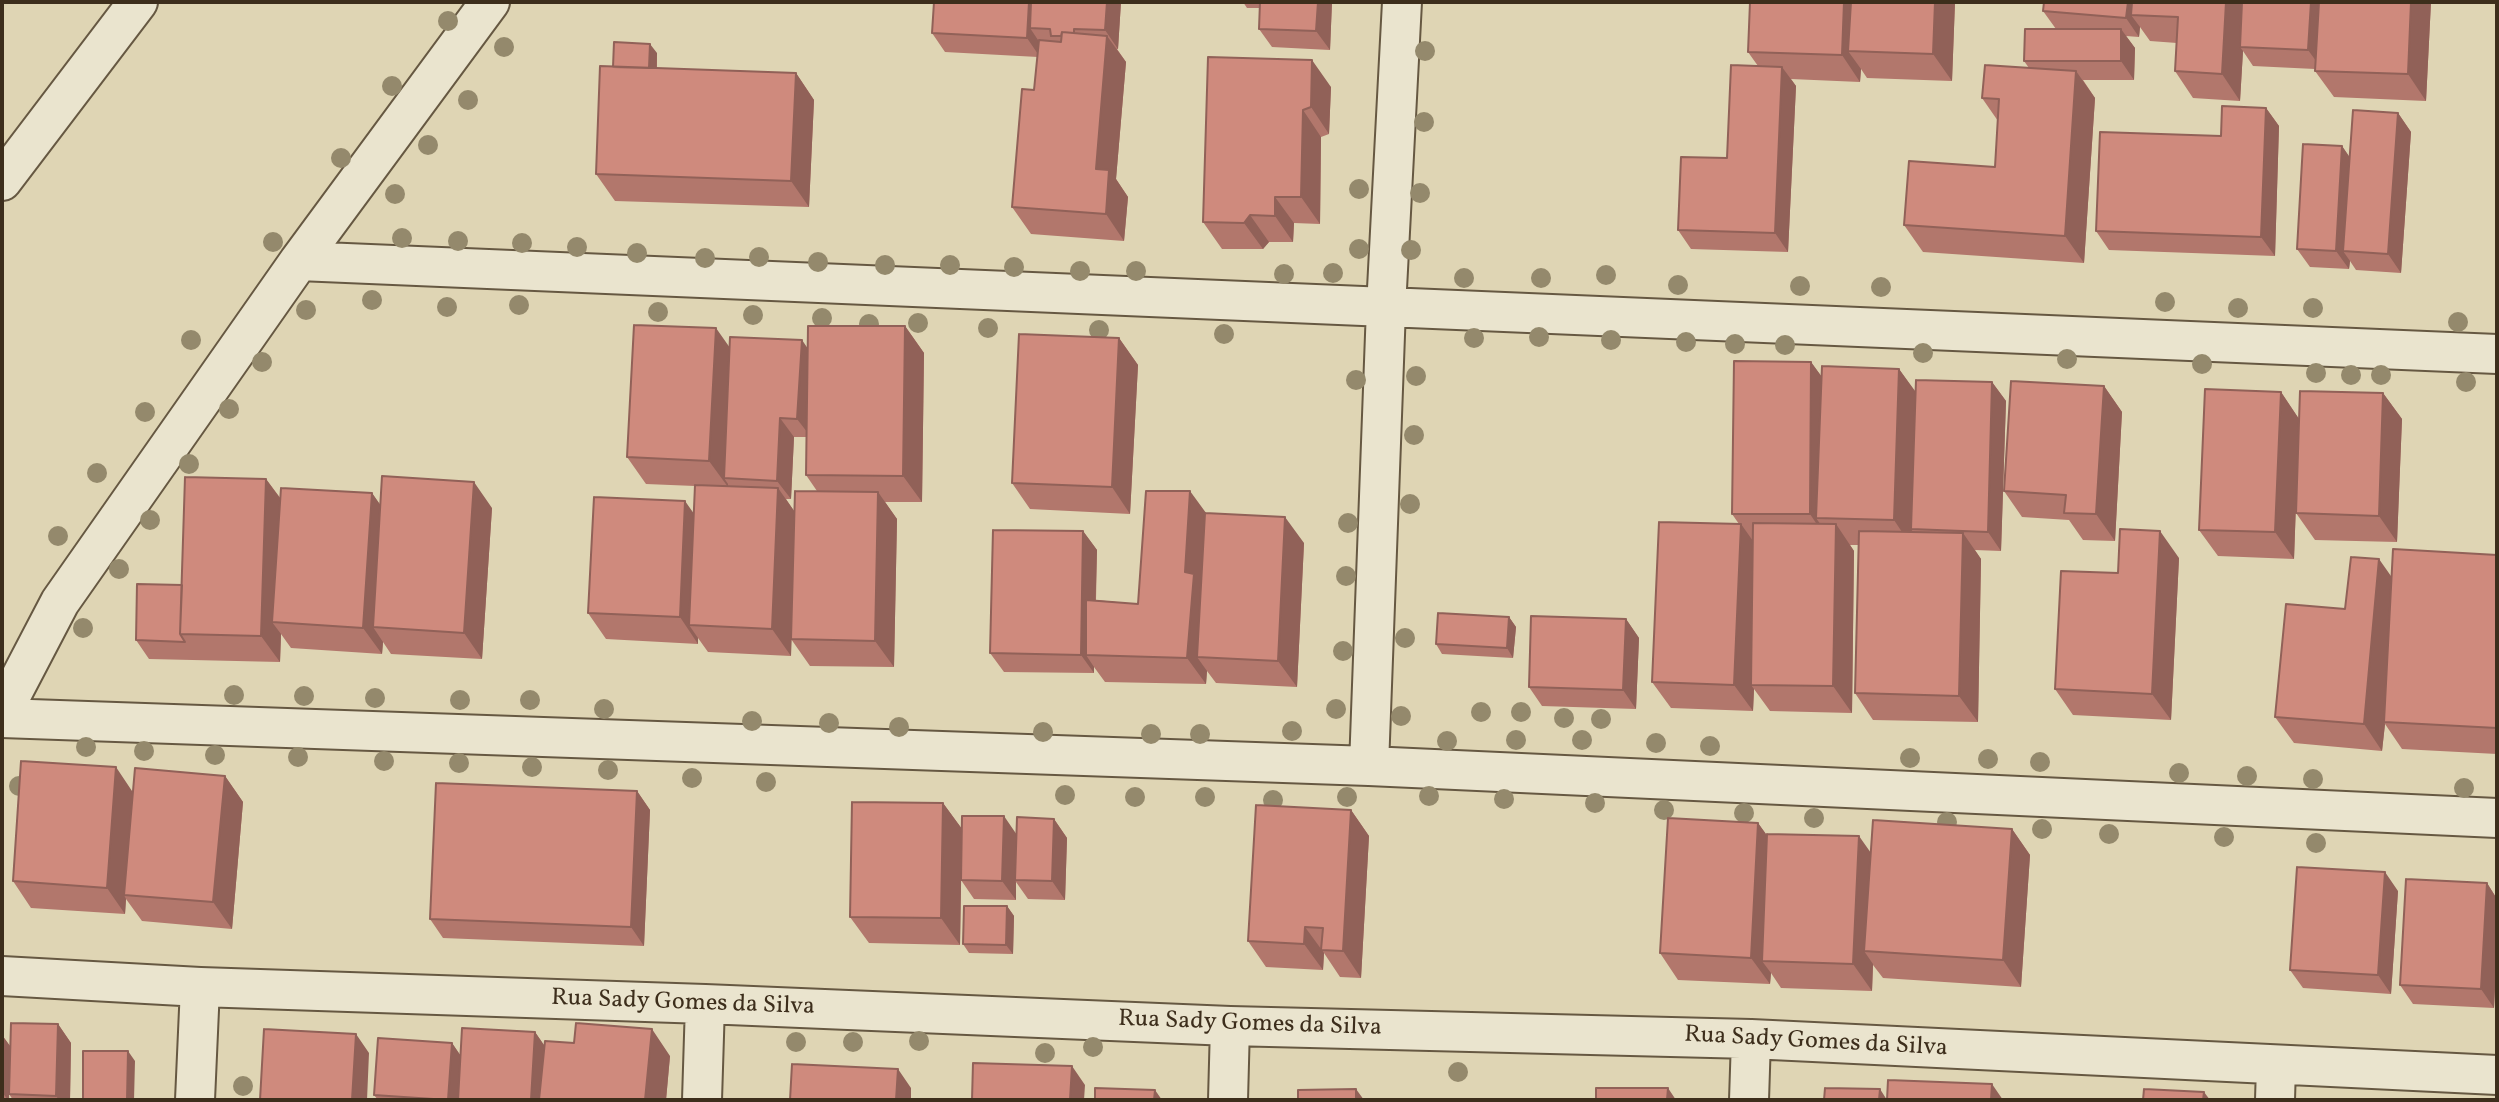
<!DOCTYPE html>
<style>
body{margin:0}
#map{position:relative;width:2499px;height:1102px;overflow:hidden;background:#dfd5b4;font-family:Vollkorn,serif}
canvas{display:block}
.frame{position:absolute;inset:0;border:4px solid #3d2e1c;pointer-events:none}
</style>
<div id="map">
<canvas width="2499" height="1102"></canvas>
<div class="frame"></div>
</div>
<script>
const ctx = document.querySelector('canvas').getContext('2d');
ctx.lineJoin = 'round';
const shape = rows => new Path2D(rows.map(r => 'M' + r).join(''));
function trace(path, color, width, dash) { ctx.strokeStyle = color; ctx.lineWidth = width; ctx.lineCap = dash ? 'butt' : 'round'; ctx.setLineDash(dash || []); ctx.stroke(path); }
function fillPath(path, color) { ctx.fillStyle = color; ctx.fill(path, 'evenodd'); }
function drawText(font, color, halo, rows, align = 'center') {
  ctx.font = font + ' Vollkorn,serif'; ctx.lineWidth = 7; ctx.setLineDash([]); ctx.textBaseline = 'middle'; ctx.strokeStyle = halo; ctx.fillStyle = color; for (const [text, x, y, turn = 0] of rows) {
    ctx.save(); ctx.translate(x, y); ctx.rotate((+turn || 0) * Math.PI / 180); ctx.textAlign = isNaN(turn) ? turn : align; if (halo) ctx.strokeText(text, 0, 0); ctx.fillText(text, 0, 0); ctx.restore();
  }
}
const street = shape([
 [2,181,138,2],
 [299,261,2497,354],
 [2,713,60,602,299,261,490,2],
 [2,718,1369,766,2497,818],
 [1369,766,1386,308,1402,2],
 [2,976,200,987,705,1004,1230,1026,1751,1039,2497,1075],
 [195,1100,200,987],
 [702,1100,705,1004],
 [1228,1100,1230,1026],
 [1749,1100,1751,1039],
 [2275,1100,2276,1066]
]);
trace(street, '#665842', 42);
trace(street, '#eae4ce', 38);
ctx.fillStyle = '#94896c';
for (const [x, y] of [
 [448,21],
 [504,47],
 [1425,51],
 [392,86],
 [468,100],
 [1424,122],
 [428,145],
 [341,158],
 [1359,189],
 [1420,193],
 [395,194],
 [402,238],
 [458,241],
 [273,242],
 [522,243],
 [577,247],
 [1359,249],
 [1411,250],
 [637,253],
 [759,257],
 [705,258],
 [818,262],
 [885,265],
 [950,265],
 [1014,267],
 [1080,271],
 [1136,271],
 [1333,273],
 [1284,274],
 [1606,275],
 [1464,278],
 [1541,278],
 [1678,285],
 [1800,286],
 [1881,287],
 [372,300],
 [2165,302],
 [519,305],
 [447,307],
 [2238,308],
 [2313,308],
 [306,310],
 [658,312],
 [753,315],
 [822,318],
 [2458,322],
 [918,323],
 [869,324],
 [988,328],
 [1099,330],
 [1224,334],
 [1539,337],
 [1474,338],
 [191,340],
 [1611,340],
 [1686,342],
 [1735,344],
 [1785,345],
 [1923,353],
 [2067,359],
 [262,362],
 [2202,364],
 [2316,373],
 [2351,375],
 [2381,375],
 [1416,376],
 [1356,380],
 [2466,382],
 [229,409],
 [145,412],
 [1414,435],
 [189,464],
 [97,473],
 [1410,504],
 [150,520],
 [1348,523],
 [58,536],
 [119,569],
 [1346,576],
 [83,628],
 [1405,638],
 [1343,651],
 [234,695],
 [304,696],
 [375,698],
 [460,700],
 [530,700],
 [604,709],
 [1336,709],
 [1481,712],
 [1521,712],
 [1401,716],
 [1564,718],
 [1601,719],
 [752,721],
 [829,723],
 [899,727],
 [1292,731],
 [1043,732],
 [1151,734],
 [1200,734],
 [1516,740],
 [1582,740],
 [1447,741],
 [1656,743],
 [1710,746],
 [86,747],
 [144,751],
 [215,755],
 [298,757],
 [1910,758],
 [1988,759],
 [384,761],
 [2040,762],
 [459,763],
 [532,767],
 [608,770],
 [2179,773],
 [2247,776],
 [692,778],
 [2313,779],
 [766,782],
 [19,786],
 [2464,788],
 [1065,795],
 [1429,796],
 [1135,797],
 [1205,797],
 [1347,797],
 [1504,799],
 [1273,800],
 [1595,803],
 [1664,810],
 [1744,813],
 [1814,818],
 [1947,822],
 [2042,829],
 [2109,834],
 [2224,837],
 [2316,843],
 [919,1041],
 [796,1042],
 [853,1042],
 [1093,1047],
 [1045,1053],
 [1458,1072],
 [243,1086]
]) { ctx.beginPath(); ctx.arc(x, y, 10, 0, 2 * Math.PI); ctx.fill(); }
fillPath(shape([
 [934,2,1121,2,1118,49,1117,49,1126,62,1116,179,1128,197,1124,241,1031,234,1012,207,1034,90,1038,57,945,52,932,33],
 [1243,2,1332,2,1330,50,1272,47,1259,29,1259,8,1247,8],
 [1750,2,1955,2,1952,81,1867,78,1861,69,1860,82,1791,79,1796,86,1788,252,1691,249,1678,230,1727,158,1758,66,1748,52],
 [2044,2,2431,2,2426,101,2334,97,2315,71,2315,69,2253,66,2243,51,2240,101,2193,98,2175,71,2177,43,2150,41,2140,27,2139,37,2126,36,2135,48,2134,80,2083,80,2095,98,2084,263,1923,252,1904,225,1995,167,1998,121,1982,98,2029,68,2024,61,2056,29,2043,11],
 [657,53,657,68,796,73,814,100,809,207,615,201,596,174,613,67],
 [1208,57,1331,87,1329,134,1321,137,1320,224,1294,223,1293,242,1269,242,1263,249,1222,249,1203,222],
 [2266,108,2279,126,2275,256,2109,250,2096,231,2221,136],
 [2398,113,2411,132,2401,273,2356,270,2350,261,2349,269,2310,267,2297,249,2342,146,2350,158],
 [905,326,924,353,922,502,885,502,897,519,894,667,810,666,791,639,791,635,791,656,708,652,698,638,698,644,606,639,588,613,694,513,695,486,646,484,627,457,730,348,808,350],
 [794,437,807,437,806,475,817,491,794,511,786,499,791,499],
 [1119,338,1138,365,1130,514,1030,509,1012,483],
 [1811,362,1821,376,1899,369,1915,392,1992,382,2006,401,2001,551,1975,550,1981,559,1978,722,1873,720,1855,693,1859,545,1850,545,1854,551,1852,713,1770,711,1754,689,1753,711,1671,708,1652,682,1739,524,1732,514],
 [2104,386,2122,412,2115,541,2083,540,2069,520,2022,517,2004,491],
 [2281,392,2299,419,2294,559,2218,556,2199,530],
 [2383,393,2402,419,2397,542,2315,540,2296,513],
 [266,479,281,499,372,493,380,505,492,508,482,659,391,654,383,642,382,654,291,648,281,634,280,662,149,659,136,640,182,585],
 [1206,513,1304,543,1297,687,1216,683,1207,671,1206,684,1105,682,1094,667,1094,673,1004,672,990,653,1083,531,1097,550,1096,600,1138,604],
 [2497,555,2497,754,2402,749,2385,724,2382,751,2294,743,2275,717,2345,609,2391,577],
 [2179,558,2171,720,2073,715,2055,689,2118,573],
 [1509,617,1516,627,1513,658,1442,654,1436,644],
 [1626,619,1639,638,1636,709,1542,706,1529,687],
 [225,776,243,802,232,929,142,921,126,899,125,914,31,908,13,881,133,792],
 [637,791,650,810,644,946,443,938,430,919],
 [943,803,962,829,1016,834,1054,819,1067,838,1065,900,1028,899,1016,882,1016,900,974,899,961,880,960,945,869,943,850,917],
 [1351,810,1369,836,1361,978,1340,977,1324,953,1323,970,1266,967,1248,941],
 [1758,823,1767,836,1871,853,2012,829,2030,855,2021,987,1883,978,1873,965,1872,991,1781,988,1771,973,1770,984,1678,980,1660,953],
 [2487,883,2497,899,2497,949,2494,1008,2413,1004,2400,985],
 [2398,891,2391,994,2303,988,2290,970],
 [1007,906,1014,916,1013,954,969,953,963,944],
 [58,1024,71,1043,70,1100,13,1100,9,1094,9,1100,2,1100,2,1035,10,1046],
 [535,1032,544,1045,670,1056,666,1100,378,1100,374,1095,452,1043,460,1055]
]), '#b2776c');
fillPath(shape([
 [1029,2,1043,2,1030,28,1040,43,1040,57,1027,38],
 [1107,2,1121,2,1118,49,1105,30],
 [1318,2,1332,2,1330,50,1316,31],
 [1844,2,1863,2,1848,51,1861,69,1860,82,1842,55],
 [1935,2,1955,2,1952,81,1933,54],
 [2128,2,2143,2,2131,15,2140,27,2139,37,2126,18],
 [2226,2,2246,2,2240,47,2243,51,2240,101,2222,74],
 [2311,2,2325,2,2322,69,2308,50],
 [2411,2,2431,2,2426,101,2408,74],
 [2121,29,2135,48,2134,80,2121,61],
 [1107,36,1126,62,1116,179,1128,197,1124,241,1106,214,1096,169],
 [650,44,657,53,656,95,649,85],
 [1312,60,1331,87,1329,134,1311,107],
 [1782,67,1796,86,1788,252,1775,233],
 [2076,71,2095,98,2084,263,2065,236],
 [796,73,814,100,809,207,791,181],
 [2266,108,2279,126,2275,256,2261,237],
 [1303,110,1321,137,1320,224,1301,197],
 [2398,113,2411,132,2401,273,2388,254],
 [2342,146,2355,165,2343,251,2350,261,2349,269,2336,251],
 [1275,197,1294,223,1293,242,1275,216],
 [1250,215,1269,242,1263,249,1244,223],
 [905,326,924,353,922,502,903,476],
 [716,328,735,355,724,478,728,484,728,487,709,461],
 [1119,338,1138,365,1130,514,1112,487],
 [802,340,815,359,811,437,797,419],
 [1811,362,1830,388,1816,518,1828,535,1828,541,1810,514],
 [1899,369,1918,395,1911,529,1913,532,1912,547,1894,520],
 [1992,382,2006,401,2001,551,1988,532],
 [2104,386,2122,412,2115,541,2096,514],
 [2281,392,2299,419,2294,559,2275,532],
 [2383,393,2402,419,2397,542,2379,516],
 [780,418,794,437,791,499,777,481],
 [266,479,285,505,272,622,281,634,280,662,261,636],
 [474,482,492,508,482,659,464,633],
 [778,488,797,515,791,656,772,629],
 [1190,491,1209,517,1197,657,1207,671,1206,684,1187,658,1185,572],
 [878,492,897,519,894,667,875,641],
 [372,493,391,520,373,627,383,642,382,654,363,628],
 [685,501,704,528,689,625,698,638,698,644,680,617],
 [1285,517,1304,543,1297,687,1278,661],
 [1741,524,1760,551,1751,685,1754,689,1753,711,1734,685],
 [1836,524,1854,551,1852,713,1833,686],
 [1083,531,1097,550,1094,656,1086,655,1094,667,1094,673,1081,655],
 [2160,531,2179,558,2171,720,2152,694],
 [1963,533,1981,559,1978,722,1959,696],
 [2379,559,2398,586,2384,722,2385,724,2382,751,2364,724],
 [1509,617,1516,627,1513,658,1507,648],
 [1626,619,1639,638,1636,709,1623,690],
 [116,767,134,794,124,895,126,899,125,914,107,888],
 [225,776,243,802,232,929,213,902],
 [637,791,650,810,644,946,631,927],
 [943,803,962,829,960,945,941,918],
 [1351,810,1369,836,1361,978,1343,951],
 [1004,816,1017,835,1015,880,1016,882,1016,900,1002,881],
 [1054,819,1067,838,1065,900,1052,881],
 [1758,823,1777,849,1762,961,1771,973,1770,984,1751,958],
 [2012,829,2030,855,2021,987,2003,960],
 [1859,836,1878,863,1864,951,1873,964,1872,991,1853,964],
 [2385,872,2398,891,2391,994,2378,975],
 [2487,883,2497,899,2497,949,2494,1008,2481,989],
 [1007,906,1014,916,1013,954,1006,945],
 [1305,927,1324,953,1323,970,1304,944],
 [58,1024,71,1043,70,1100,59,1100,56,1096],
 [652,1029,670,1056,666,1100,645,1100],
 [535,1032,548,1051,545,1100,531,1100],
 [356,1034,369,1053,367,1100,352,1100],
 [2,1035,10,1046,9,1100,8,1100,2,1092],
 [452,1043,465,1062,462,1100,448,1100],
 [128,1051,135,1061,134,1100,127,1100],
 [1072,1066,1085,1085,1084,1100,1070,1100],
 [898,1069,911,1088,911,1100,896,1100],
 [1992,1084,2003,1100,1991,1100],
 [1668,1088,1676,1100,1667,1100],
 [1356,1089,1364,1100,1356,1100],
 [1880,1089,1887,1100,1879,1100],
 [1155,1090,1162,1100,1154,1100],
 [2204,1092,2210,1100,2203,1100]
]), '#916158');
const building = shape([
 [934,2,1029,2,1027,38,932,33,934,2],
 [1031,2,1107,2,1105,30,1074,29,1074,33,1062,32,1061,36,1051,36,1050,29,1030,28,1031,2],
 [1260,2,1318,2,1316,31,1259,29,1260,2],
 [1750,2,1844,2,1842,55,1748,52,1750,2],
 [1851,2,1935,2,1933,54,1848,51,1851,2],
 [2044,2,2128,2,2126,18,2043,11,2044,2],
 [2132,2,2226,2,2222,74,2175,71,2178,17,2131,15,2132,2],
 [2242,2,2311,2,2308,50,2240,47,2242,2],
 [2319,2,2411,2,2408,74,2315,71,2319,2],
 [2025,29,2121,29,2121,61,2024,61,2025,29],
 [1062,32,1107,36,1096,169,1109,170,1106,214,1012,207,1022,89,1034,90,1039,40,1061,42,1062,32],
 [614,42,650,44,649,68,613,67,614,42],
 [1208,57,1312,60,1311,107,1303,110,1301,197,1275,197,1275,216,1250,215,1244,223,1203,222,1208,57],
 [1731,65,1782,67,1775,233,1678,230,1681,157,1727,158,1731,65],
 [1985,65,2076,71,2065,236,1904,225,1909,161,1995,167,1999,99,1982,98,1985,65],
 [600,66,796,73,791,181,596,174,600,66],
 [2222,106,2266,108,2261,237,2096,231,2100,132,2221,136,2222,106],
 [2353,110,2398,113,2388,254,2343,251,2353,110],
 [2303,144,2342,146,2336,251,2297,249,2303,144],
 [634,325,716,328,709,461,627,457,634,325],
 [808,326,905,326,903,476,806,475,808,326],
 [1019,334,1119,338,1112,487,1012,483,1019,334],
 [730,337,802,340,797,419,780,418,777,481,724,478,730,337],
 [1734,361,1811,362,1810,514,1732,514,1734,361],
 [1822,366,1899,369,1894,520,1816,518,1822,366],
 [1916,380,1992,382,1988,532,1911,529,1916,380],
 [2011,381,2104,386,2096,514,2064,513,2066,495,2004,491,2011,381],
 [2205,389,2281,392,2275,532,2199,530,2205,389],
 [2300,391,2383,393,2379,516,2296,513,2300,391],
 [382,476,474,482,464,633,373,627,382,476],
 [185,477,266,479,261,636,180,634,185,477],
 [695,485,778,488,772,629,689,625,695,485],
 [281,488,372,493,363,628,272,622,281,488],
 [795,491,878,492,875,641,791,639,795,491],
 [1146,491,1190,491,1185,572,1194,574,1187,658,1086,655,1086,600,1138,604,1146,491],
 [594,497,685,501,680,617,588,613,594,497],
 [1205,513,1285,517,1278,661,1197,657,1205,513],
 [1659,522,1741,524,1734,685,1652,682,1659,522],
 [1753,523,1836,524,1833,686,1751,685,1753,523],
 [2120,529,2160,531,2152,694,2055,689,2061,571,2118,573,2120,529],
 [993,530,1083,531,1081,655,990,653,993,530],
 [1859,531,1963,533,1959,696,1855,693,1859,531],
 [2393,549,2497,555,2497,728,2384,722,2393,549],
 [2351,557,2379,559,2364,724,2275,717,2286,604,2345,609,2351,557],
 [137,584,182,585,180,634,185,642,136,640,137,584],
 [1438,613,1509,617,1507,648,1436,644,1438,613],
 [1531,616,1626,619,1623,690,1529,687,1531,616],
 [21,761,116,767,107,888,13,881,21,761],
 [135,768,225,776,213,902,124,895,135,768],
 [436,783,637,791,631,927,430,919,436,783],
 [852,802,943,803,941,918,850,917,852,802],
 [1256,805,1351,810,1343,951,1321,950,1323,928,1305,927,1304,944,1248,941,1256,805],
 [962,816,1004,816,1002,881,961,880,962,816],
 [1017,817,1054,819,1052,881,1015,880,1017,817],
 [1668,818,1758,823,1751,958,1660,953,1668,818],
 [1873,820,2012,829,2003,960,1864,951,1873,820],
 [1767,834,1859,836,1853,964,1762,961,1767,834],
 [2297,867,2385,872,2378,975,2290,970,2297,867],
 [2406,879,2487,883,2481,989,2400,985,2406,879],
 [964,906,1007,906,1006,945,963,944,964,906],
 [11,1023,58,1024,56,1096,9,1094,11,1023],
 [576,1023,652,1029,645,1100,539,1100,545,1041,574,1043,576,1023],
 [462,1028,535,1032,531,1100,458,1100,462,1028],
 [264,1029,356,1034,352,1100,260,1100,264,1029],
 [378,1038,452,1043,448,1100,374,1095,378,1038],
 [83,1051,128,1051,127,1100,83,1100,83,1051],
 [973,1063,1072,1066,1070,1100,972,1100,973,1063],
 [792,1064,898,1069,896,1100,790,1100,792,1064],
 [1888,1080,1992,1084,1991,1100,1887,1100,1888,1080],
 [1095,1088,1155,1090,1154,1100,1095,1100,1095,1088],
 [1596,1088,1668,1088,1667,1100,1596,1100,1596,1088],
 [1825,1088,1880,1089,1879,1100,1824,1100,1825,1088],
 [1356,1089,1356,1100,1298,1100,1298,1090,1356,1089],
 [2144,1089,2204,1092,2203,1100,2143,1100,2144,1089]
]);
fillPath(building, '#cf8a7d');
trace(building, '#916158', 2);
drawText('24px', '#3d2e1c', '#eae4ce', [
 ["Rua Sady Gomes da Silva",683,1004,2],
 ["Rua Sady Gomes da Silva",1250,1025,2],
 ["Rua Sady Gomes da Silva",1816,1043,3]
]);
</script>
